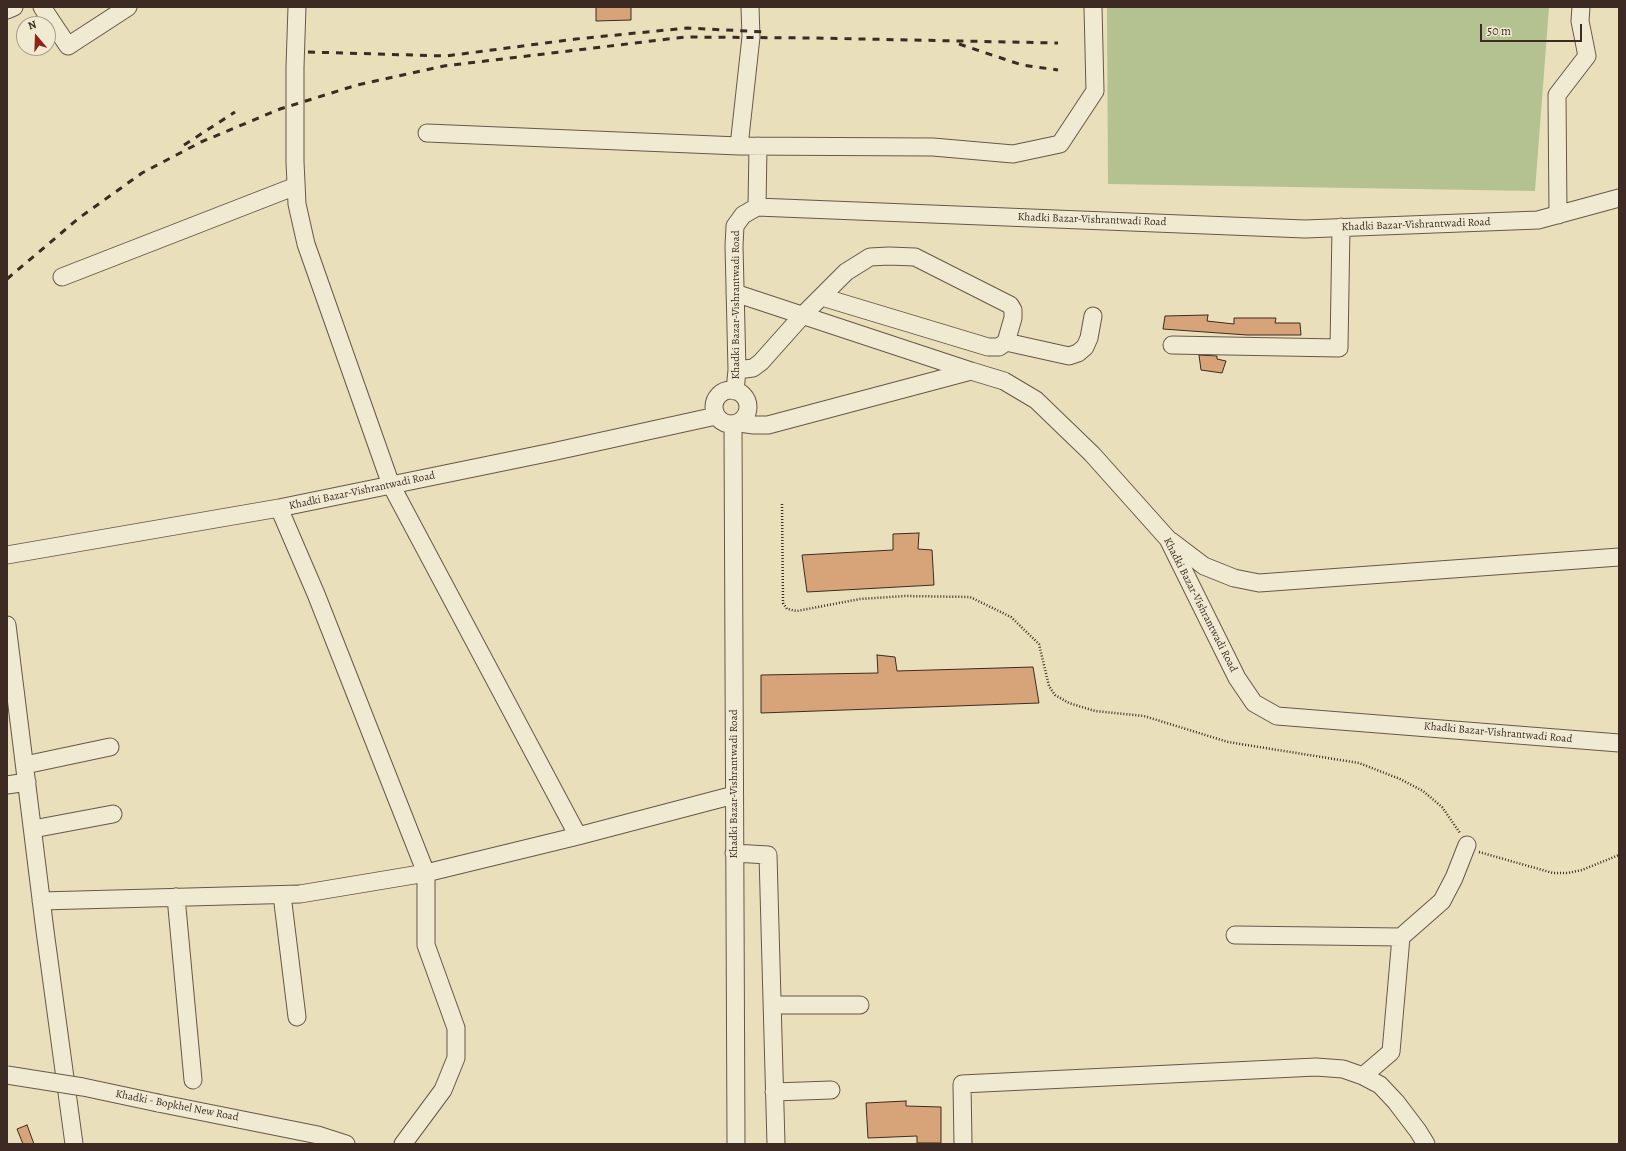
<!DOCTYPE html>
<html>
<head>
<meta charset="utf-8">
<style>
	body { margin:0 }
	#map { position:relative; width:1626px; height:1151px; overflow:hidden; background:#e9dfba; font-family:Alegreya,serif }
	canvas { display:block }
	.frame { position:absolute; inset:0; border:8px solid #3c2a23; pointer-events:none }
	.north { position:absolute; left:16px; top:16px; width:40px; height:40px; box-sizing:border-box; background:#f1ead2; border:1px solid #a99d8c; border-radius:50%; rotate:341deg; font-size:11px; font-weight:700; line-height:16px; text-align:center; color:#3c2a23 }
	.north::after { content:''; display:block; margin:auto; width:14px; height:18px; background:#8f2418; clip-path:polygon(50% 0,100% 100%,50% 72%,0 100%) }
	.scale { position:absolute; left:1480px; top:24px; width:102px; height:18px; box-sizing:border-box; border:2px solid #3c2a23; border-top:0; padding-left:5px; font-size:12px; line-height:14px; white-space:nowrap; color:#3c2a23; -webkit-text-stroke:3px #f1ead2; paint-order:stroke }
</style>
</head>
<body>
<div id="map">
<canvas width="1626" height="1151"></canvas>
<div class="frame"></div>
<div class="north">N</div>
<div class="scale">50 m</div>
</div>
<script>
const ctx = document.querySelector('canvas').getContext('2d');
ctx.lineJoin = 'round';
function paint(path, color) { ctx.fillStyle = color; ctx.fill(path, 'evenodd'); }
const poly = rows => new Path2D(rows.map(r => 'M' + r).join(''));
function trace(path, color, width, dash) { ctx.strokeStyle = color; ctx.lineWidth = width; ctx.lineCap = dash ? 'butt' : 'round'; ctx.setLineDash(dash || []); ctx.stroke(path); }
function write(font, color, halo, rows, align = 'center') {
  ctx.font = font + ' Alegreya,serif'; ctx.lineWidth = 3; ctx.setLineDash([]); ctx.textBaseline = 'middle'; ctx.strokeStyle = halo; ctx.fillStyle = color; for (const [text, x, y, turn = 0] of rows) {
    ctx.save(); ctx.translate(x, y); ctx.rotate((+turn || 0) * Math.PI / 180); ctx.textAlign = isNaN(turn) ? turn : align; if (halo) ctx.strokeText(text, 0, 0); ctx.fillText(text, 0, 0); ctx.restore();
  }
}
const green = poly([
	[1107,7,1549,7,1535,191,1108,184]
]);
const building = poly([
	[596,7,631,7,631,20,596,21,596,7],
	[1208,315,1207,321,1234,324,1234,318,1276,318,1275,323,1300,323,1301,335,1247,335,1163,329,1165,316,1208,315],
	[1199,355,1217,356,1217,359,1226,361,1222,373,1201,370,1199,355],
	[919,533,918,549,932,550,934,585,807,592,802,555,893,550,893,534,919,533],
	[877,655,895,657,897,671,1033,667,1039,703,761,713,761,675,878,673,877,655],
	[906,1101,906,1106,941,1107,941,1143,917,1143,917,1136,868,1138,866,1103,906,1101],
	[27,1125,34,1144,23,1144,17,1129,27,1125]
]);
const path = poly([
	[782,504,783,603,787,609,797,611,860,599,905,596,970,597,1011,617,1039,644,1049,686,1055,695,1069,703,1095,711,1144,716,1228,742,1359,763,1400,779,1423,791,1442,807,1460,833],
	[1479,852,1553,873,1568,873,1582,870,1619,855]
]);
const minor = poly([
	[42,7,68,46,128,7],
	[297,7,295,67,295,162,297,204,306,244,391,485,578,836],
	[7,10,14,7],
	[427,133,739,146,933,147,1013,154,1060,144,1095,91,1093,7],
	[739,146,751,37,750,7],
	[757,207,758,146],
	[1558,215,1557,95,1587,56,1580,21,1581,7],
	[62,277,296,186],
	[735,293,971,371],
	[1006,342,1069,356,1078,353,1085,347,1089,338,1093,316],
	[1172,345,1339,348,1341,227],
	[737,370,753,368,761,362,802,316,846,272,870,257,889,256,915,257,1010,305,1013,310,1013,318,1006,342,999,347,988,347,822,297],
	'714 407a17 17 0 1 1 34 0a17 17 0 1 1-34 0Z',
	[735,391,737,370,734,246,735,226,743,215,757,207,1305,229,1538,220,1619,198],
	[739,423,754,425,768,425,971,371,1004,381,1036,400,1092,454,1168,539,1237,678,1254,703,1277,716,1619,743],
	[733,424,736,1144],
	[279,508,316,594,426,873,426,945,456,1028,456,1058,443,1090,403,1144],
	[1171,541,1204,566,1234,578,1259,583,1619,557],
	[7,555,279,508,552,452,716,416],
	[7,625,45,931,74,1144],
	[25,765,110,747],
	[7,785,27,782],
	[33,829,113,814],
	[734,853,768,855,776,1144],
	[282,895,297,1017],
	[176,897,193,1080],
	[41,901,300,894,426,873,578,836,734,795],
	[1235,935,1401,937],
	[772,1005,860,1005],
	[1363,1076,1391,1052,1401,937,1442,901,1454,878,1467,845],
	[774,1092,831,1090],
	[158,1103,318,1135,346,1144],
	[963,1144,962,1084,1316,1067,1343,1069,1363,1076,1380,1085,1396,1102,1418,1131,1426,1144]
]);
const rail = poly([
	[959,44,1022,65,1058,70],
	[308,52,446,56,576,39,687,28,766,32],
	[184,145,235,112],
	[7,279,79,218,142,173,201,142,280,109,357,85,444,66,685,37,814,38,1058,43]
]);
const minorBridge = poly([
	[7,1075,83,1087,158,1103]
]);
const streetNames = [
	["Khadki Bazar-Vishrantwadi Road",1092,220,2],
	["Khadki Bazar-Vishrantwadi Road",1416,225,-2],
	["Khadki Bazar-Vishrantwadi Road",736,305,-90],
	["Khadki Bazar-Vishrantwadi Road",362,491,-12],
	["Khadki Bazar-Vishrantwadi Road",1200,605,63],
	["Khadki Bazar-Vishrantwadi Road",1498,733,5],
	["Khadki Bazar-Vishrantwadi Road",734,784,-90],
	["Khadki - Bopkhel New Road",177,1106,11]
];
paint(green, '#b4c291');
paint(building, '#d7a479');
trace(building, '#3c2a23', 1);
trace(minor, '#675749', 19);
trace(path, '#3c2a23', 2.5, [1, 2]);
trace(minor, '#f1ead2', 17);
trace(rail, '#3c2a23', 3, [7, 7]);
trace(minorBridge, '#675749', 19, []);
trace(minorBridge, '#f1ead2', 17);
write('11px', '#3c2a23', '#f1ead2', streetNames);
</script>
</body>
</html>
